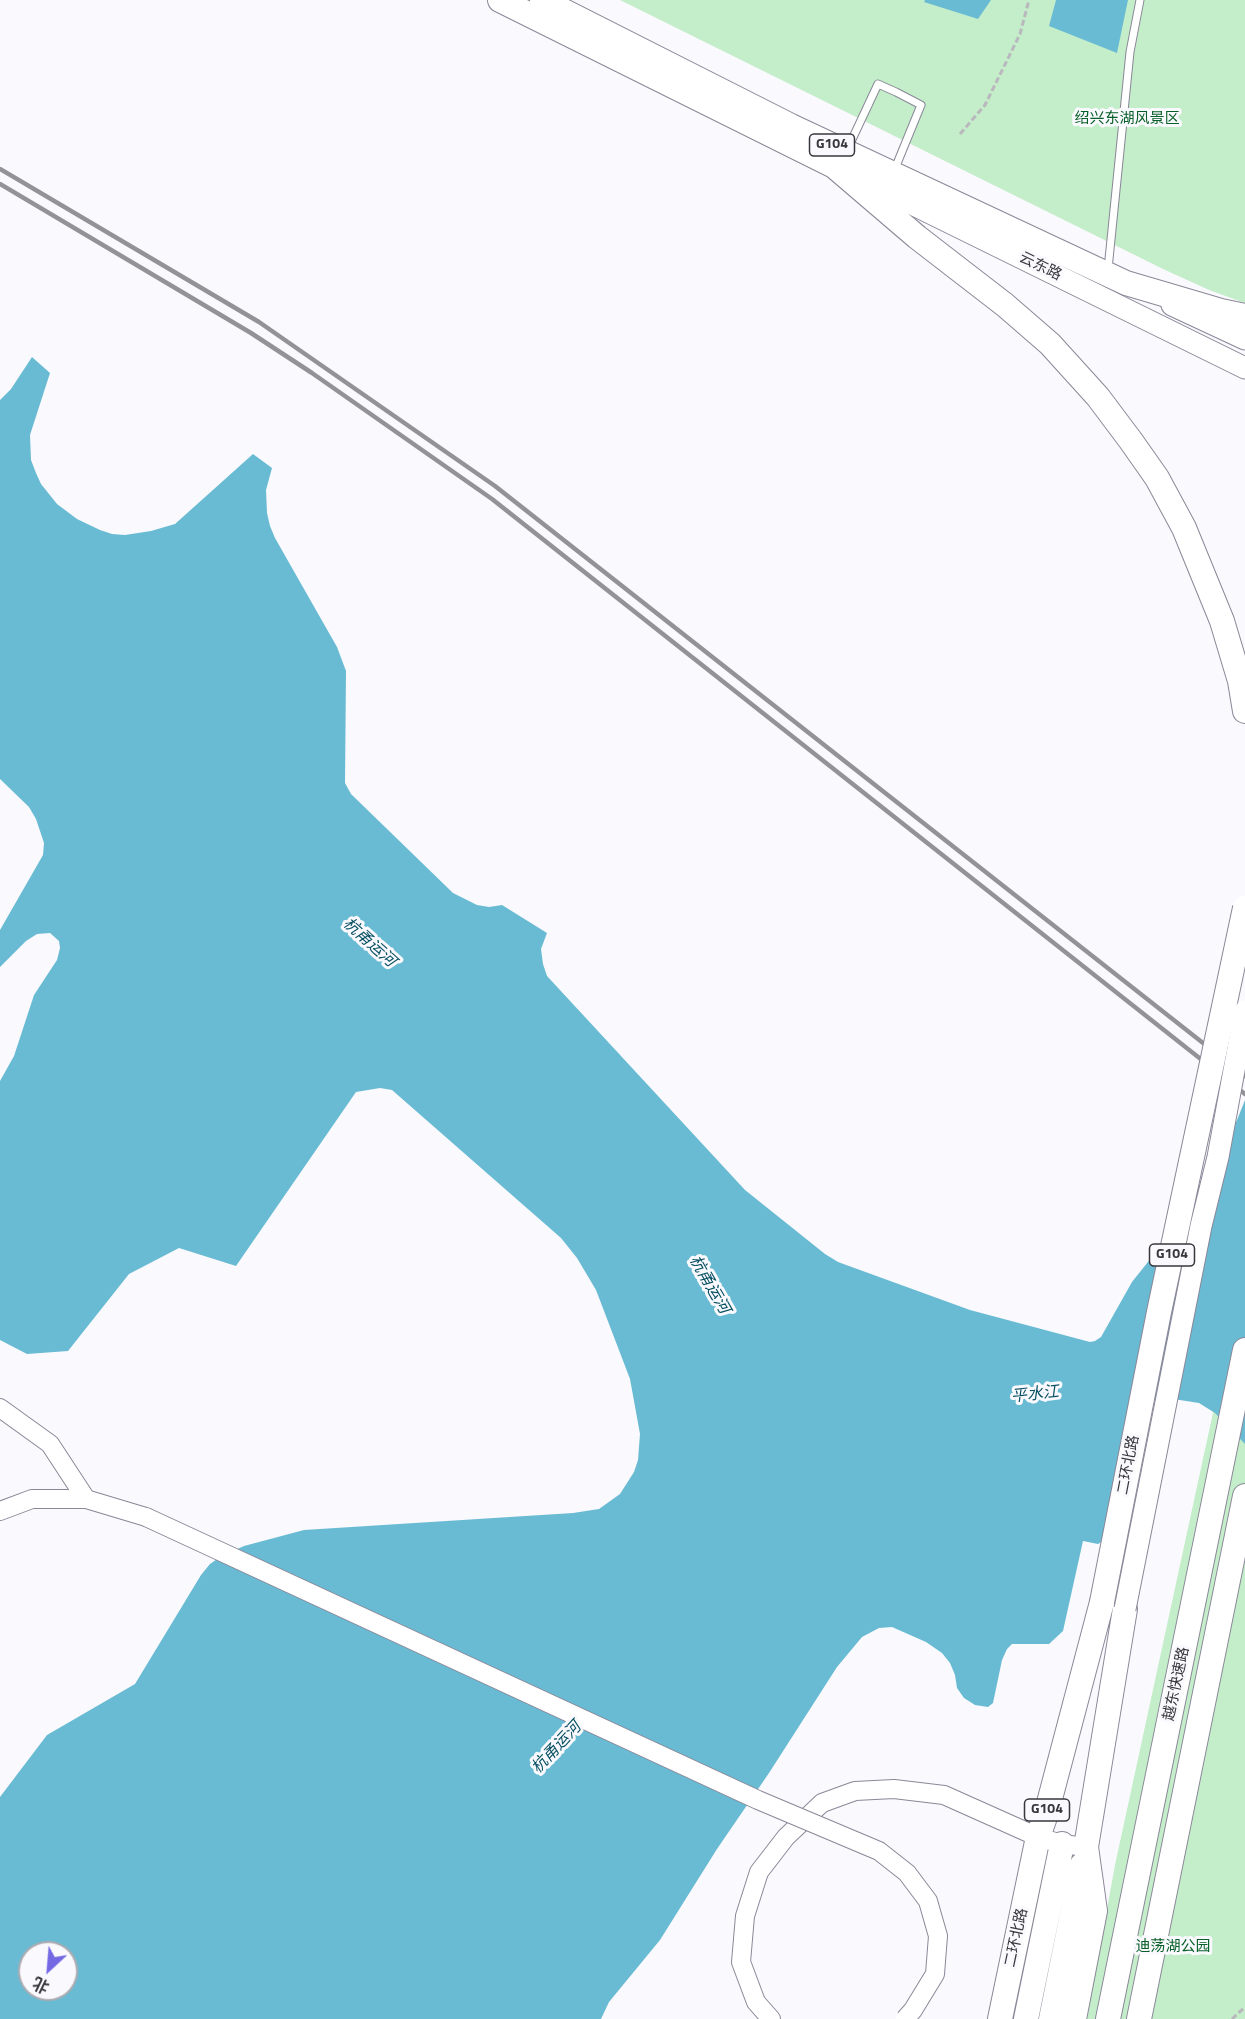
<!DOCTYPE html>
<html>
<head>
<meta charset="utf-8">
<style>
	body { margin:0 }
	#map { position:relative; width:1245px; height:2019px; overflow:hidden; background:#faf9fd; font-family:"Titillium Web","Noto Sans SC",sans-serif }
	canvas { display:block }
	.north { position:absolute; left:18px; top:1941px; width:60px; height:60px; box-sizing:border-box; background:#faf9fd; border:2px solid #acabb1; border-radius:50%; rotate:206deg; font-size:16px; font-weight:700; line-height:24px; text-align:center; color:#38373e }
	.north::after { content:''; display:block; margin:auto; width:21px; height:27px; background:#7569e3; clip-path:polygon(50% 0,100% 100%,50% 72%,0 100%) }
</style>
</head>
<body>
<div id="map">
<canvas width="1245" height="2019"></canvas>
<div class="north">北</div>
</div>
<script>
const ctx = document.querySelector('canvas').getContext('2d');
ctx.lineJoin = 'round';
function paint(path, color) { ctx.fillStyle = color; ctx.fill(path, 'evenodd'); }
const poly = rows => new Path2D(rows.map(r => 'M' + r).join(''));
function trace(path, color, width, dash) { ctx.strokeStyle = color; ctx.lineWidth = width; ctx.lineCap = dash ? 'butt' : 'round'; ctx.setLineDash(dash || []); ctx.stroke(path); }
function write(font, color, halo, rows, align = 'center') {
  ctx.font = font + ' "Titillium Web","Noto Sans SC",sans-serif'; ctx.lineWidth = 6; ctx.setLineDash([]); ctx.textBaseline = 'middle'; ctx.strokeStyle = halo; ctx.fillStyle = color; for (const [text, x, y, turn = 0] of rows) {
    ctx.save(); ctx.translate(x, y); ctx.rotate((+turn || 0) * Math.PI / 180); ctx.textAlign = isNaN(turn) ? turn : align; if (halo) ctx.strokeText(text, 0, 0); ctx.fillText(text, 0, 0); ctx.restore();
  }
}
const green = poly([
	[620,0,1245,0,1245,303,1209,290,1163,269],
	[1245,1265,1245,2019,1087,2019,1115,1865]
]);
const water = poly([
	[925,0,991,0,978,19,924,2],
	[1056,0,1128,0,1117,53,1049,26],
	[32,357,50,373,30,435,31,460,36,473,41,484,57,504,77,519,100,530,112,534,125,535,151,531,175,524,253,454,272,468,266,490,267,513,270,526,275,538,337,647,346,671,345,783,351,794,453,893,477,905,489,907,502,905,547,933,541,949,543,964,547,976,745,1190,825,1254,838,1262,970,1310,1090,1342,1095,1341,1101,1337,1132,1282,1167,1238,1213,1164,1237,1120,1245,1100,1245,1444,1215,1413,1199,1403,1167,1398,1136,1404,1103,1541,1098,1544,1083,1541,1063,1631,1049,1644,1012,1644,1007,1649,1002,1660,993,1703,988,1707,975,1705,964,1698,957,1688,955,1675,950,1663,942,1653,926,1642,892,1627,879,1628,862,1637,837,1667,769,1773,717,1849,660,1940,609,2002,601,2019,0,2019,0,1797,47,1735,135,1684,201,1575,210,1564,220,1557,244,1546,304,1530,573,1513,599,1509,620,1494,634,1472,638,1460,640,1434,630,1379,596,1290,577,1258,561,1238,392,1090,380,1088,356,1092,236,1266,179,1248,129,1274,68,1351,27,1354,0,1340,0,1081,14,1056,34,995,57,960,60,948,59,941,50,933,37,934,26,941,0,967,0,930,43,855,44,843,36,819,29,807,0,779,0,400,11,389],
	[30,1953,66,1953,66,1989,30,1989]
]);
const path = poly([
	[960,134,985,105,1020,34,1029,0],
	[1232,2019,1245,2007]
]);
const lane = poly([
	[848,148,878,84,896,92,921,105,894,171],
	[1108,269,1130,52,1140,0]
]);
const secondary = poly([
	[0,1408,50,1444,86,1499],
	[0,1511,32,1499,86,1499,146,1517],
	[771,2019,756,2002,741,1962,745,1916,759,1872,786,1837,822,1803,855,1791,894,1789,944,1795,1038,1837,1062,1844,1086,1847]
]);
const primary = poly([
	[851,174,1245,368],
	[1172,305,1245,339]
]);
const highway = poly([
	[500,0,834,166,917,237,1005,305,1050,344,1098,397,1131,441,1157,478,1184,528,1222,621,1240,681,1245,711],
	[542,0,791,126,1126,283,1221,311,1245,316],
	[1000,2019,1038,1837,1046,1814,1102,1602],
	[1026,2019,1062,1844],
	[1051,2019,1082,1865],
	[1074,2019,1095,1911,1086,1847,1125,1609],
	[1108,2019,1245,1350],
	[1139,2019,1245,1496]
]);
const rail = poly([
	[0,169,259,322,495,486,1245,1076],
	[0,184,251,333,312,373,492,499,1245,1094]
]);
const secondaryBridge = poly([
	[146,1517,758,1800,879,1851,907,1873,928,1901,938,1936,935,1974,913,2010,905,2019]
]);
const primaryBridge = poly([
	[1125,1609,1201,1226,1218,1157,1245,1011]
]);
const highwayBridge = poly([
	[1102,1602,1159,1312,1245,908]
]);
const shields = [
	[832,145,45],
	[1172,1255,45],
	[1047,1810,45]
];
const shieldNames = [
	["G104",832,145],
	["G104",1172,1255],
	["G104",1047,1810]
];
const parkNames = [
	["绍兴东湖风景区",1127,119],
	["迪荡湖公园",1173,1947]
];
const streetNames = [
	["云东路",1040,267,26],
	["二环北路",1129,1465,-79],
	["越东快速路",1177,1684,-78],
	["二环北路",1017,1938,-78]
];
const waterNames = [
	["杭甬运河",369,943,42],
	["杭甬运河",709,1285,60],
	["平水江",1035,1395,-6],
	["杭甬运河",557,1748,-47]
];
paint(green, '#c4edca');
paint(water, '#69bbd4');
trace(lane, '#8a8898', 9);
trace(secondary, '#8a8898', 20);
trace(primary, '#8a8898', 23);
trace(highway, '#8a8898', 26);
trace(path, '#b9b8bd', 3, [6, 3]);
trace(lane, '#fff', 7);
trace(secondary, '#fff', 18);
trace(primary, '#fff', 21);
trace(highway, '#fff', 24);
trace(rail, '#939297', 4.5);
trace(secondaryBridge, '#8a8898', 20, []);
trace(primaryBridge, '#8a8898', 23, []);
trace(highwayBridge, '#8a8898', 26, []);
trace(secondaryBridge, '#fff', 18);
trace(primaryBridge, '#fff', 21);
trace(highwayBridge, '#fff', 24);
for (const [x, y, w] of shields) { const box = new Path2D(); box.roundRect(x - w / 2, y - 11, w, 22, 4.5); ctx.fillStyle = '#faf9fd'; ctx.fill(box); trace(box, '#38373e', 1.5); }
write('bold 14px', '#38373e', null, shieldNames);
write('15px', '#075f27', '#faf9fd', parkNames);
write('15px', '#38373e', '#faf9fd', streetNames);
write('italic 16px', '#085163', '#faf9fd', waterNames);
</script>
</body>
</html>
